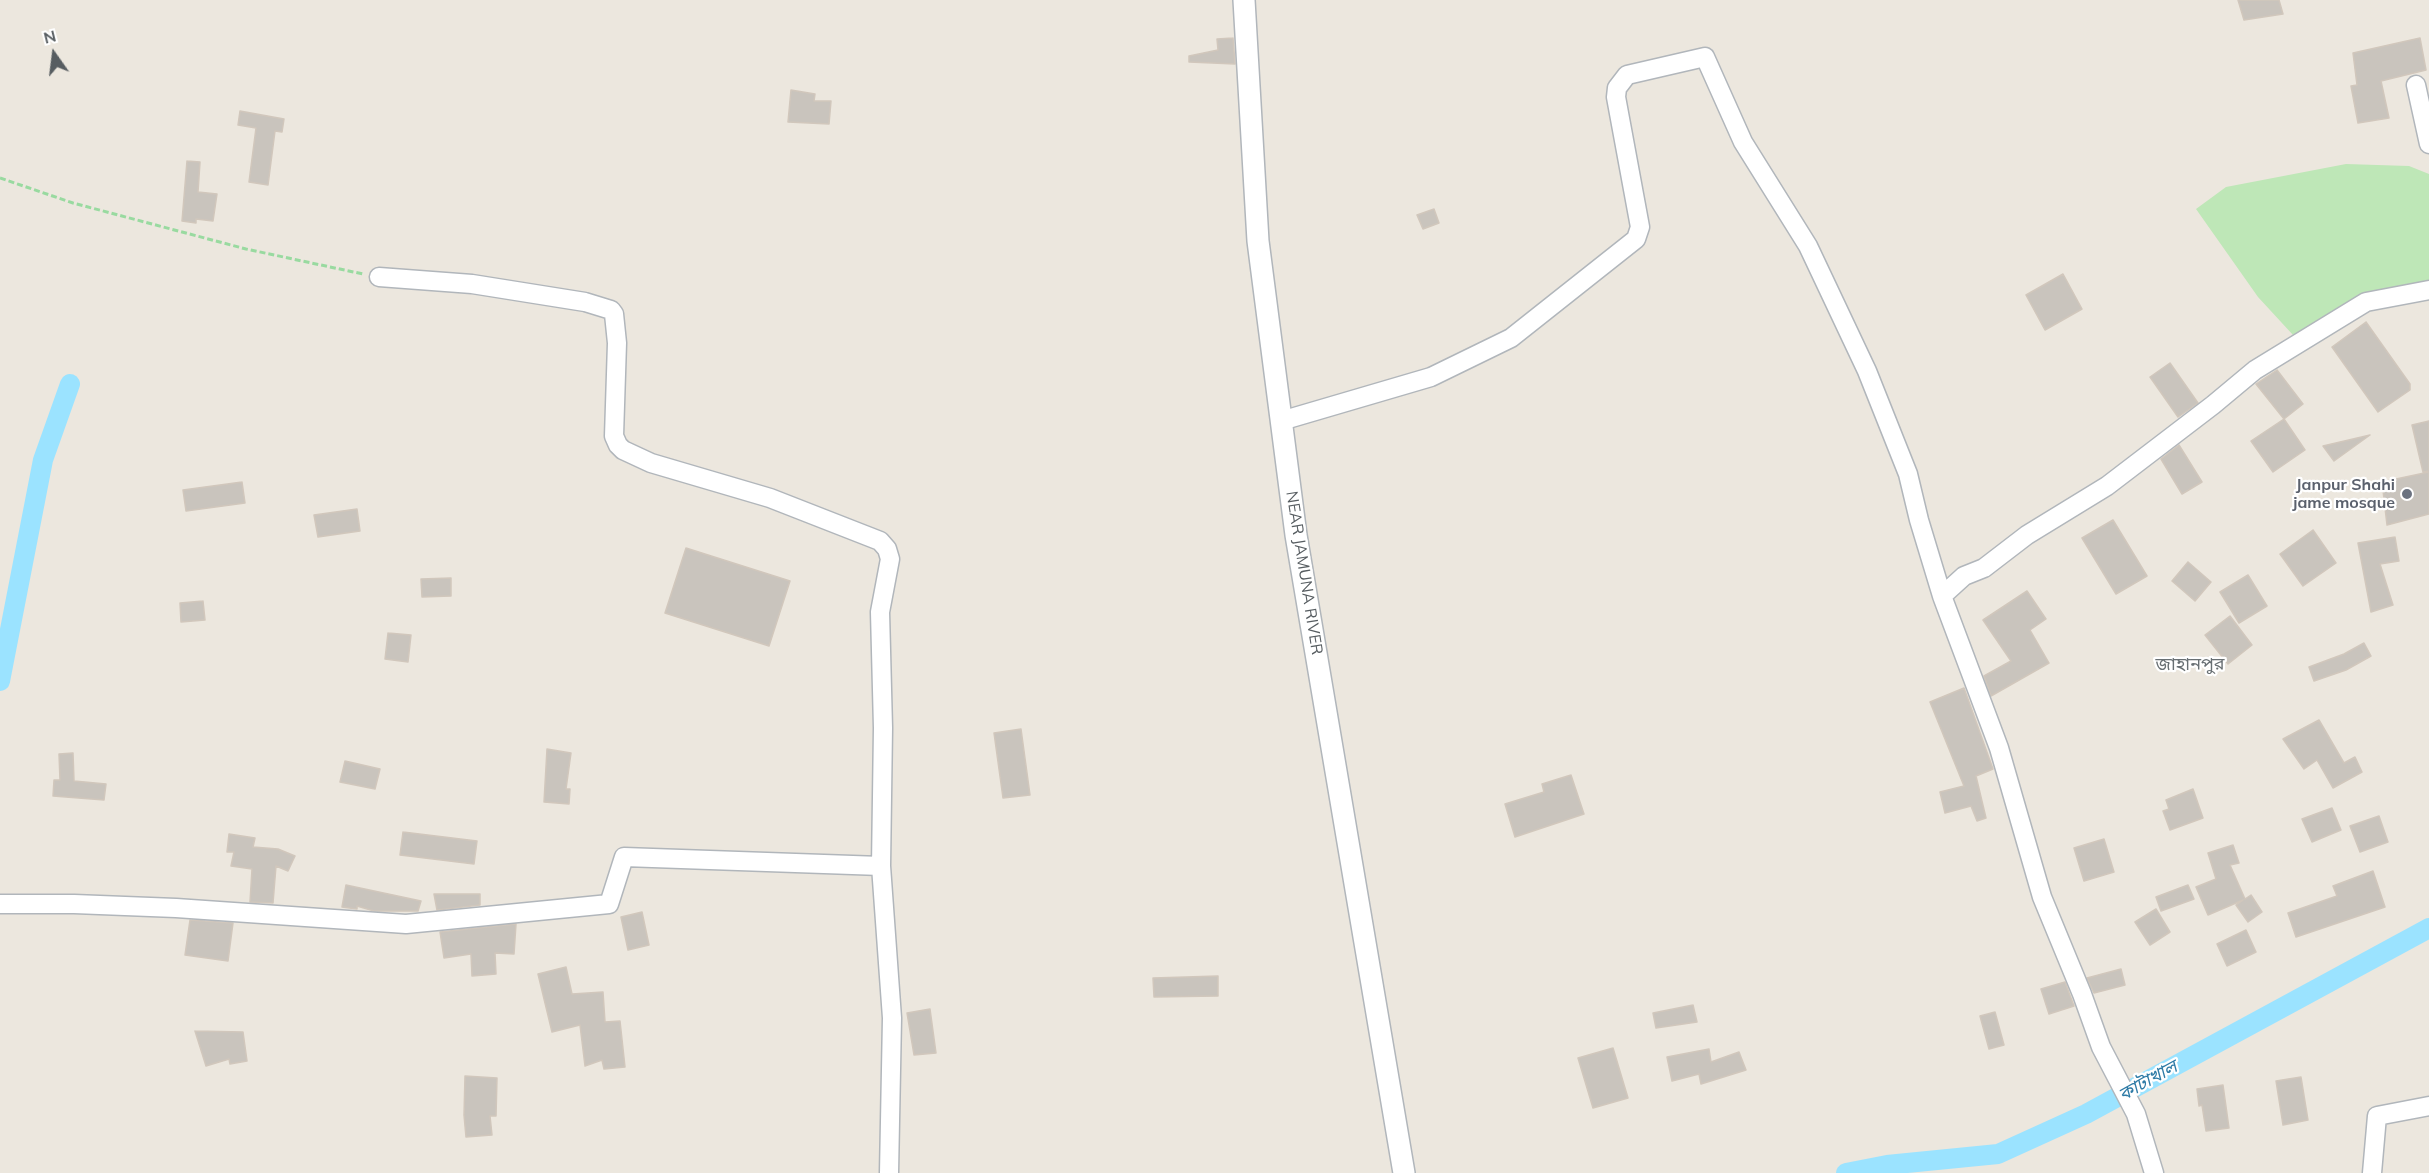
<!DOCTYPE html>
<html>
<head>
<meta charset="utf-8">
<style>
	body { margin:0 }
	#map { position:relative; width:2429px; height:1173px; overflow:hidden; background:#ece7de; font-family:Mulish,sans-serif }
	canvas { display:block }
	.north { position:absolute; left:24px; top:24px; width:60px; height:60px; -webkit-text-stroke:4px #fff; paint-order:stroke; rotate:346deg; font-size:16px; font-weight:700; line-height:24px; text-align:center; color:#575d61 }
	.north::after { content:''; display:block; margin:auto; width:21px; height:27px; background:#575d61; clip-path:polygon(50% 0,100% 100%,50% 72%,0 100%) }
</style>
</head>
<body>
<div id="map">
<canvas width="2429" height="1173"></canvas>
<div class="north">N</div>
</div>
<script>
const ctx = document.querySelector('canvas').getContext('2d');
ctx.lineJoin = 'round';
function paint(path, color) { ctx.fillStyle = color; ctx.fill(path, 'evenodd'); }
const poly = rows => new Path2D(rows.map(r => 'M' + r).join(''));
function trace(path, color, width, dash) { ctx.strokeStyle = color; ctx.lineWidth = width; ctx.lineCap = dash ? 'butt' : 'round'; ctx.setLineDash(dash || []); ctx.stroke(path); }
function write(font, color, halo, rows, align = 'center') {
  ctx.font = font + ' Mulish,"Noto Sans Bengali",sans-serif'; ctx.lineWidth = 4.5; ctx.setLineDash([]); ctx.textBaseline = 'middle'; ctx.strokeStyle = halo; ctx.fillStyle = color; for (const [text, x, y, turn = 0] of rows) {
    ctx.save(); ctx.translate(x, y); ctx.rotate((+turn || 0) * Math.PI / 180); ctx.textAlign = isNaN(turn) ? turn : align; if (halo) ctx.strokeText(text, 0, 0); ctx.fillText(text, 0, 0); ctx.restore();
  }
}
const green = poly([
	[2346,164,2409,166,2429,174,2429,292,2338,313,2293,335,2258,297,2196,209,2226,187]
]);
const canal = poly([
	[0,681,43,460,70,384],
	[1846,1173,1887,1165,1998,1154,2086,1114,2429,928]
]);
const building = poly([
	[2238,0,2279,0,2283,14,2244,20,2238,0],
	[1233,38,1235,64,1189,62,1189,56,1218,50,1217,39,1233,38],
	[2420,38,2426,70,2381,81,2389,118,2358,123,2351,86,2357,85,2353,53,2420,38],
	[791,90,815,94,814,101,831,101,829,124,788,122,791,90],
	[240,111,284,119,282,132,275,131,268,185,249,182,256,128,238,125,240,111],
	[187,161,200,162,198,192,217,194,213,221,196,219,196,223,182,221,187,161],
	[1434,209,1439,223,1423,229,1417,215,1434,209],
	[2063,274,2082,309,2045,330,2026,295,2063,274],
	[2366,322,2410,384,2410,390,2378,412,2332,347,2366,322],
	[2170,363,2198,403,2178,417,2150,377,2170,363],
	[2277,370,2303,404,2284,419,2256,384,2277,370],
	[2284,419,2305,450,2273,472,2251,441,2284,419],
	[2429,421,2429,471,2423,472,2412,425,2429,421],
	[2370,435,2334,461,2323,446,2370,435],
	[2179,445,2202,482,2182,494,2161,459,2179,445],
	[2429,472,2429,514,2387,525,2382,482,2429,472],
	[242,482,245,503,186,511,183,490,242,482],
	[357,509,360,531,318,537,314,515,357,509],
	[2113,520,2147,576,2116,594,2082,538,2113,520],
	[2313,530,2336,563,2303,586,2280,554,2313,530],
	[2395,537,2399,561,2380,564,2393,605,2371,612,2358,543,2395,537],
	[686,548,790,581,769,646,665,613,686,548],
	[2188,562,2211,582,2195,601,2172,581,2188,562],
	[2248,575,2267,606,2239,623,2220,592,2248,575],
	[451,578,451,596,422,597,421,579,451,578],
	[2027,591,2046,619,2030,630,2049,663,1991,696,1984,676,2011,661,1983,620,2027,591],
	[203,601,205,620,181,622,180,603,203,601],
	[2230,616,2252,645,2228,664,2205,635,2230,616],
	[388,633,411,635,408,662,385,659,388,633],
	[2364,643,2371,656,2346,670,2314,681,2309,667,2344,654,2364,643],
	[1964,688,1993,769,1976,776,1986,818,1977,821,1971,806,1945,813,1940,792,1964,786,1930,702,1964,688],
	[2319,720,2344,763,2355,757,2362,772,2333,788,2317,760,2304,769,2283,739,2319,720],
	[1021,729,1030,795,1003,798,994,733,1021,729],
	[547,749,571,753,566,789,570,789,569,804,544,802,547,749],
	[73,753,74,781,106,784,104,800,53,796,54,780,60,780,59,754,73,753],
	[345,761,380,769,375,789,340,782,345,761],
	[1571,775,1584,814,1515,837,1505,804,1544,792,1542,784,1571,775],
	[2193,789,2203,818,2170,830,2163,811,2169,809,2166,800,2193,789],
	[2332,808,2341,830,2312,842,2302,819,2332,808],
	[2379,816,2388,842,2360,852,2350,826,2379,816],
	[403,832,477,841,474,864,400,855,403,832],
	[229,834,255,838,253,847,278,849,295,856,288,871,276,866,273,903,250,902,252,869,231,866,234,852,227,852,229,834],
	[2104,839,2114,872,2084,881,2074,848,2104,839],
	[2233,845,2239,863,2230,865,2245,899,2251,895,2262,912,2248,922,2236,905,2243,900,2208,915,2196,887,2216,879,2208,853,2233,845],
	[2373,871,2385,907,2296,937,2288,913,2337,896,2333,886,2373,871],
	[346,885,421,901,418,911,374,911,357,906,357,909,342,907,346,885],
	[2188,885,2194,899,2161,911,2156,897,2188,885],
	[434,894,480,894,480,905,437,910,434,894],
	[2156,909,2170,932,2150,945,2135,922,2156,909],
	[642,912,649,945,628,950,621,917,642,912],
	[190,920,233,923,228,961,185,955,190,920],
	[516,924,514,954,495,953,496,974,472,976,471,954,444,958,440,932,516,924],
	[2246,930,2256,952,2227,966,2217,944,2246,930],
	[566,967,572,994,603,992,605,1022,620,1021,625,1067,604,1069,602,1060,585,1066,580,1025,552,1032,538,974,566,967],
	[2121,969,2125,985,2094,993,2087,978,2121,969],
	[1218,976,1218,996,1154,997,1153,978,1218,976],
	[2065,982,2074,1006,2049,1014,2041,989,2065,982],
	[1693,1005,1697,1022,1656,1028,1653,1013,1693,1005],
	[930,1009,936,1053,914,1055,907,1013,930,1009],
	[1995,1012,2004,1045,1989,1049,1980,1016,1995,1012],
	[195,1031,243,1032,247,1061,230,1064,229,1059,206,1066,195,1031],
	[1613,1048,1628,1098,1593,1108,1578,1058,1613,1048],
	[1709,1049,1711,1062,1739,1052,1746,1070,1701,1084,1699,1074,1672,1081,1667,1057,1709,1049],
	[465,1076,497,1078,496,1116,490,1116,492,1135,466,1137,464,1115,465,1076],
	[2301,1077,2308,1120,2283,1125,2276,1081,2301,1077],
	[2223,1085,2229,1128,2206,1131,2202,1105,2199,1106,2197,1089,2223,1085]
]);
const path = poly([
	[0,178,73,203,246,249,363,274]
]);
const minor = poly([
	[2416,85,2429,144],
	[379,277,472,284,585,302,611,310,614,314,617,343,614,436,618,445,623,450,651,463,770,498,880,541,887,549,890,559,880,612,883,728,881,866,892,1018,889,1173],
	[1281,421,1431,377,1511,338,1636,239,1640,227,1616,97,1617,88,1627,75,1705,57,1743,142,1808,246,1867,371,1908,474,1919,520,1942,596,1999,748,2042,897,2082,994,2101,1047,2136,1114,2154,1173],
	[1942,596,1964,576,1984,568,2027,535,2107,486,2213,405,2255,370,2366,302,2429,290],
	[0,904,74,904,176,908,406,924,609,904,624,857,881,866],
	[2372,1173,2377,1116,2429,1106]
]);
const tertiary = poly([
	[1244,0,1258,241,1296,535,1404,1173]
]);
const markers = [
	[2407,494,6,"#6b7280"]
];
const worshipNames = [
	["Janpur Shahi",2395,485],
	["jame mosque",2395,503]
];
const streetNames = [
	["NEAR JAMUNA RIVER",1304,573,81]
];
const neighbourhoodNames = [
	["জাহানপুর",2190,665]
];
const waterNames = [
	["কাটাখাল",2148,1081,-29]
];
paint(green, '#bee7b7');
trace(canal, '#9be3ff', 20);
paint(building, '#c9c4bd');
trace(building, '#d1c7bc', 1.5);
trace(minor, '#b1b6bb', 21);
trace(tertiary, '#b1b6bb', 24);
trace(path, '#99daa0', 3, [6, 3]);
trace(minor, '#fff', 18);
trace(tertiary, '#fff', 21);
for (const [x, y, r, color] of markers) { const dot = new Path2D(); dot.arc(x, y, r, 0, 2 * Math.PI); ctx.fillStyle = color; ctx.fill(dot); trace(dot, '#fff', 2); }
write('bold 16px', '#5b616d', '#fff', worshipNames, 'right');
write('16px', '#575d61', '#fff', streetNames);
write('18px', '#686f73', '#fff', neighbourhoodNames);
write('italic 18px', '#2e7ba6', '#fff', waterNames);
</script>
</body>
</html>
